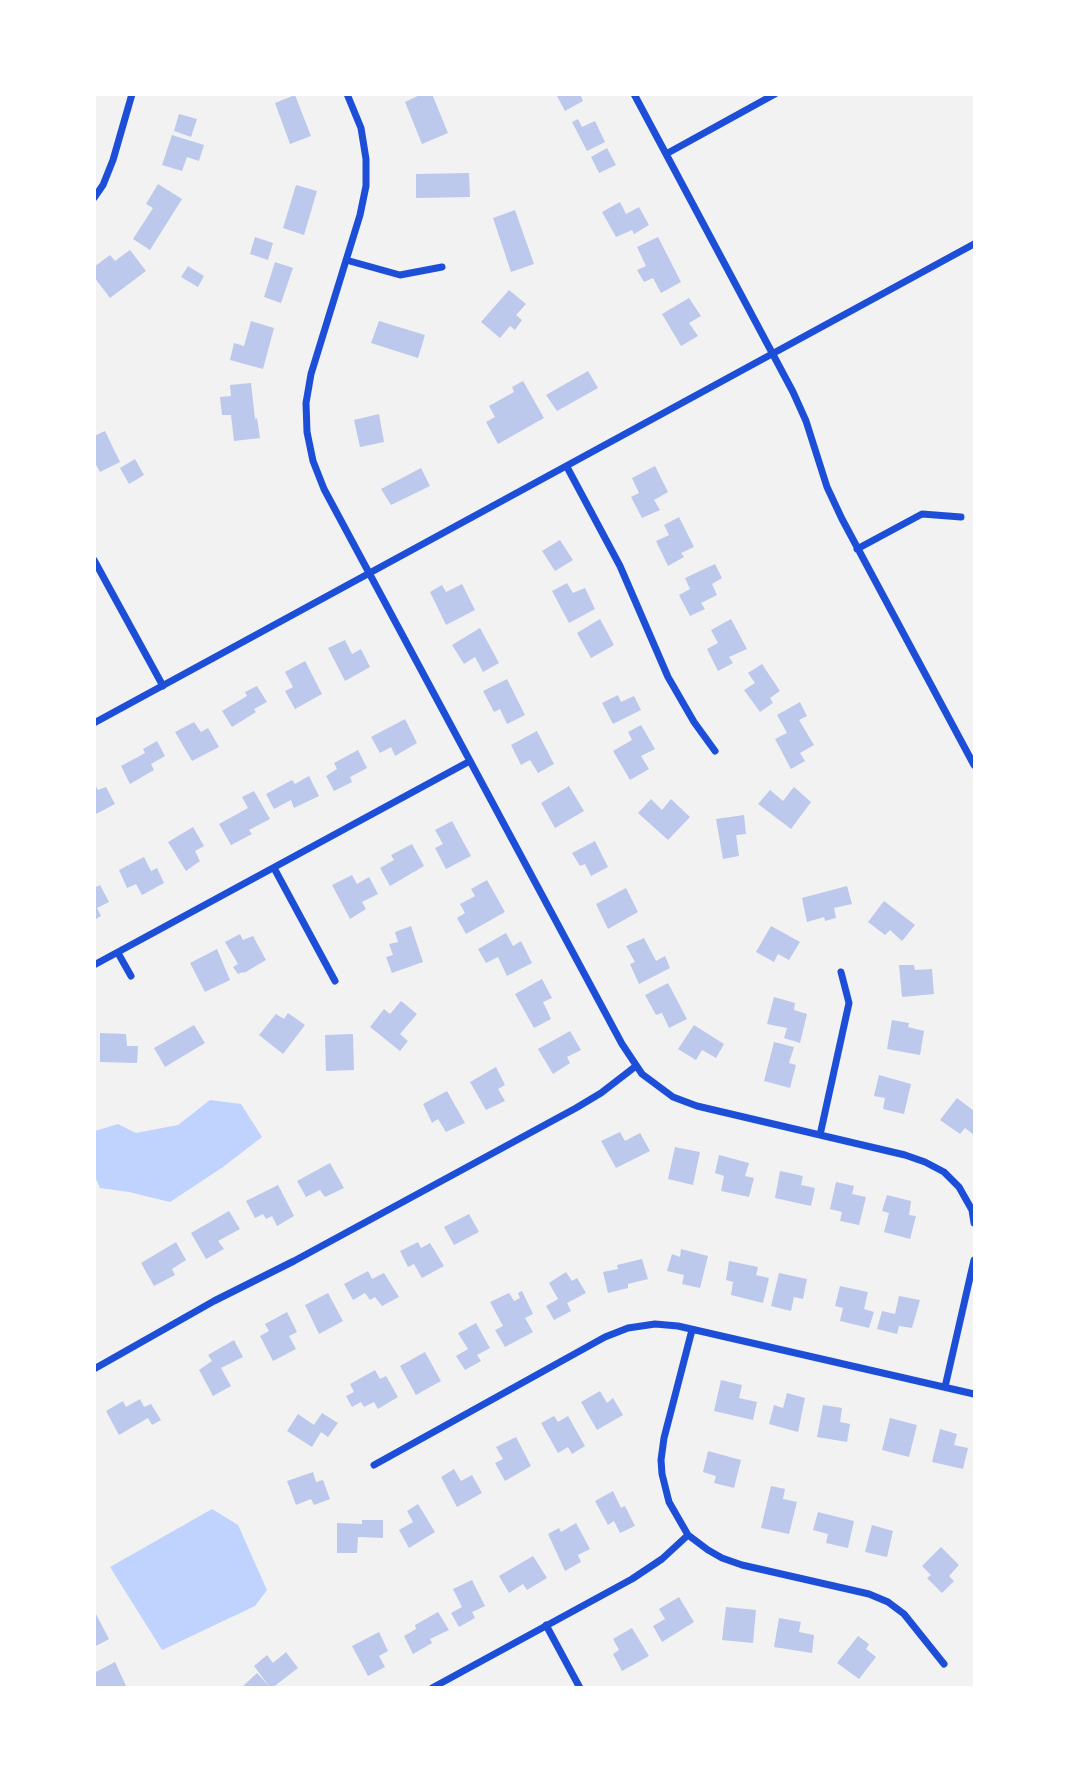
<!DOCTYPE html>
<html>
<head>
<meta charset="utf-8">
<style>
	body { margin:0 }
	#map { position:relative; width:1069px; height:1782px; overflow:hidden; background:#f2f2f2; font-family:"Noto Serif",serif }
	canvas { display:block }
	.frame { position:absolute; inset:0; border:96px solid #fff; pointer-events:none }
</style>
</head>
<body>
<div id="map">
<canvas width="1069" height="1782"></canvas>
<div class="frame"></div>
</div>
<script>
const ctx = document.querySelector('canvas').getContext('2d');
ctx.lineJoin = 'round';
function paint(path, color) { ctx.fillStyle = color; ctx.fill(path, 'evenodd'); }
const poly = rows => new Path2D(rows.map(r => 'M' + r).join(''));
function trace(path, color, width, dash) { ctx.strokeStyle = color; ctx.lineWidth = width; ctx.lineCap = dash ? 'butt' : 'round'; ctx.setLineDash(dash || []); ctx.stroke(path); }
const water = poly([
	[210,1100,241,1104,262,1137,223,1167,170,1202,129,1192,100,1188,95,1177,95,1131,118,1124,136,1133,178,1125],
	[212,1509,238,1525,267,1590,255,1606,162,1650,110,1567]
]);
const building = poly([
	[422,94,432,94,448,133,422,144,405,102],
	[556,94,580,94,583,101,565,111],
	[295,95,311,136,290,144,275,103],
	[179,114,197,119,191,137,174,131],
	[578,119,582,127,595,121,605,142,587,151,572,122],
	[172,135,204,145,199,161,187,157,182,171,162,165],
	[607,148,616,165,599,173,591,157],
	[469,173,470,197,416,198,416,174],
	[158,184,182,199,150,250,133,239,153,208,146,204],
	[296,185,317,191,304,235,283,228],
	[620,202,626,214,639,207,649,225,634,234,632,230,616,237,602,212],
	[515,210,534,264,511,272,493,218],
	[255,237,273,243,268,260,250,254],
	[658,237,681,282,661,293,653,278,644,282,637,270,646,266,637,247],
	[130,250,146,271,110,298,94,277,94,267,110,255,115,261],
	[275,262,293,268,281,303,264,297],
	[188,266,204,276,198,287,181,277],
	[509,290,526,304,516,315,522,320,515,330,510,326,500,338,481,322],
	[689,298,701,316,689,323,698,336,681,346,662,314],
	[251,321,274,328,263,369,230,360,234,343,244,346],
	[379,321,425,335,418,358,371,343],
	[588,371,598,388,557,411,546,395],
	[523,381,544,418,498,444,486,422,495,417,489,406,514,392,512,387],
	[251,383,255,419,257,418,260,438,234,441,231,415,222,415,220,397,231,396,230,385],
	[379,414,384,442,360,447,354,420],
	[105,431,120,462,100,472,94,461,94,436],
	[135,459,144,475,129,484,120,468],
	[655,466,668,492,654,500,660,510,642,518,631,497,639,493,632,478],
	[421,468,430,486,391,505,381,489],
	[679,517,694,547,681,553,684,557,668,566,656,541,669,535,664,525],
	[560,540,573,560,555,571,542,551],
	[715,564,722,578,712,584,717,595,701,603,705,609,690,616,679,595,690,589,685,578],
	[567,583,573,593,585,588,595,609,569,623,552,591],
	[462,584,475,610,446,625,430,592,442,585,446,592],
	[600,619,614,645,591,658,577,633],
	[731,619,747,649,729,657,733,663,718,671,707,649,718,643,711,630],
	[480,628,499,663,483,672,475,657,464,664,452,645],
	[345,640,352,654,361,649,370,667,345,681,328,648],
	[305,661,322,694,295,709,285,691,293,687,285,672],
	[762,664,780,691,770,698,773,703,760,712,744,690,755,683,748,673],
	[507,679,525,715,507,724,500,709,494,712,483,691],
	[257,686,267,702,254,709,256,712,232,727,222,711,247,696,245,692],
	[618,695,621,702,634,696,641,710,613,724,602,703],
	[800,702,807,716,799,720,814,745,800,753,805,761,791,769,775,739,787,733,777,715],
	[405,719,417,743,395,756,391,747,380,753,371,737],
	[194,722,201,732,208,728,219,747,192,761,175,732],
	[641,725,655,749,641,756,649,769,630,780,613,751,632,740,628,732],
	[537,731,554,764,538,773,530,760,521,765,511,745],
	[157,741,165,756,151,764,154,770,130,784,121,766,145,753,143,749],
	[358,750,367,768,350,777,352,782,334,791,326,776,337,769,334,763],
	[309,776,319,796,294,808,291,800,274,809,266,794,292,780,295,784],
	[94,783,98,790,106,787,115,804,94,815],
	[569,786,584,811,555,828,541,803],
	[794,787,811,802,791,829,758,804,770,790,783,801],
	[254,791,270,819,249,830,252,834,231,845,219,824,248,808,242,797],
	[651,799,662,810,671,799,690,817,668,840,638,813],
	[744,815,746,834,736,835,739,856,723,859,716,819],
	[452,821,471,856,446,869,435,848,443,844,435,830],
	[193,827,204,846,195,851,200,861,186,871,168,842],
	[595,841,608,867,591,876,585,864,580,866,572,853],
	[412,844,424,866,390,886,380,868,394,860,391,855],
	[144,857,151,871,157,868,164,883,142,895,136,884,127,888,119,870],
	[352,875,357,884,369,877,378,894,362,902,366,909,350,919,332,885],
	[487,880,505,912,466,934,457,918,465,913,460,904,475,896,471,889],
	[100,885,109,902,97,908,101,916,94,920,94,888],
	[847,886,852,904,834,908,836,918,825,921,824,917,807,922,802,898],
	[626,888,638,912,608,929,596,904],
	[884,901,915,925,902,941,890,930,885,935,868,922],
	[411,926,423,962,392,973,386,957,393,955,389,944,398,942,395,932],
	[771,926,800,942,789,960,778,954,774,962,756,952],
	[506,933,513,946,521,941,532,963,507,976,498,957,486,963,478,949],
	[240,934,243,940,253,936,266,960,244,973,243,972,238,974,233,967,238,964,225,942],
	[644,938,656,961,665,956,670,968,639,984,630,964,635,962,626,946],
	[217,949,230,980,205,992,190,963],
	[899,965,914,965,915,970,932,969,934,994,902,997],
	[542,979,552,998,543,1002,551,1019,534,1028,515,994],
	[668,983,687,1019,669,1028,662,1013,656,1015,645,995],
	[774,997,795,1003,794,1010,807,1014,800,1043,784,1038,787,1028,767,1024],
	[401,1001,417,1014,400,1034,408,1041,400,1051,370,1027,384,1009,390,1014],
	[288,1013,305,1025,283,1054,259,1035,276,1014,284,1019],
	[892,1020,909,1023,908,1027,924,1031,920,1055,887,1049],
	[194,1025,205,1043,165,1067,154,1048],
	[694,1025,724,1044,716,1058,702,1050,696,1060,678,1049],
	[570,1031,581,1050,567,1057,570,1063,553,1074,538,1049],
	[100,1033,126,1034,127,1046,138,1046,137,1063,100,1062],
	[353,1034,354,1070,326,1071,325,1035],
	[774,1042,794,1047,789,1063,796,1065,790,1088,764,1081],
	[496,1067,505,1085,498,1089,505,1101,486,1110,470,1082],
	[879,1075,911,1084,904,1114,883,1109,885,1098,874,1096],
	[447,1091,465,1123,446,1132,438,1119,432,1123,423,1104],
	[957,1098,974,1111,974,1135,965,1128,960,1134,940,1120],
	[620,1132,625,1141,640,1133,650,1151,616,1168,601,1141],
	[675,1147,700,1152,693,1185,668,1179],
	[719,1155,749,1163,745,1176,754,1178,749,1197,721,1191,724,1176,715,1173],
	[330,1163,344,1188,325,1197,320,1190,306,1197,297,1181],
	[780,1171,803,1176,801,1185,815,1188,811,1206,775,1198],
	[836,1182,854,1186,852,1194,866,1197,859,1225,840,1221,842,1212,830,1209],
	[278,1185,294,1216,277,1226,272,1216,266,1219,263,1214,255,1218,246,1201],
	[887,1195,911,1201,909,1215,916,1216,910,1239,884,1232,889,1213,882,1211],
	[229,1211,240,1229,218,1241,224,1249,206,1259,191,1233],
	[469,1214,479,1232,454,1245,444,1227],
	[176,1242,186,1260,172,1269,175,1275,154,1286,141,1263],
	[418,1242,421,1248,430,1243,444,1266,422,1278,414,1264,408,1267,400,1251],
	[681,1249,708,1256,700,1288,682,1284,684,1275,667,1271,672,1254,680,1257],
	[642,1259,648,1279,628,1284,628,1288,608,1293,603,1272,618,1269,617,1265],
	[729,1261,758,1267,756,1275,769,1278,763,1303,731,1295,733,1282,726,1280],
	[368,1271,372,1279,384,1273,399,1297,382,1306,375,1297,370,1300,365,1293,353,1300,344,1284],
	[566,1272,572,1281,577,1278,586,1293,567,1303,571,1311,554,1320,546,1306,558,1299,549,1283],
	[779,1273,807,1279,803,1299,794,1297,791,1311,771,1306],
	[840,1286,868,1292,864,1309,874,1312,869,1328,840,1321,843,1308,835,1306],
	[522,1291,533,1314,525,1318,533,1332,505,1347,495,1330,503,1326,490,1302,509,1293,514,1301,520,1298,518,1293],
	[328,1293,343,1321,319,1334,305,1305],
	[899,1296,920,1300,912,1328,899,1326,897,1334,877,1329,882,1311,895,1314],
	[287,1312,297,1332,289,1336,296,1349,273,1361,260,1336,269,1331,265,1324],
	[476,1323,490,1348,477,1355,481,1361,465,1370,456,1356,468,1349,458,1333],
	[234,1340,243,1357,221,1368,231,1386,213,1396,199,1370,212,1361,208,1355],
	[425,1352,441,1381,416,1395,400,1366],
	[375,1370,380,1379,386,1376,398,1397,378,1409,374,1402,364,1407,361,1402,352,1407,346,1396,354,1392,350,1384],
	[721,1380,742,1385,739,1398,757,1402,753,1420,714,1411],
	[600,1391,607,1403,613,1398,623,1415,597,1430,581,1402],
	[787,1393,805,1398,798,1432,769,1424,774,1405,783,1408],
	[140,1399,144,1407,151,1404,161,1420,152,1425,148,1418,119,1435,106,1411,123,1401,126,1407],
	[823,1405,842,1408,840,1422,850,1424,847,1442,817,1437],
	[322,1413,338,1423,328,1437,321,1432,312,1447,287,1431,298,1414,314,1425],
	[554,1416,558,1422,568,1416,585,1446,572,1454,568,1447,558,1453,541,1423],
	[890,1418,917,1425,909,1457,882,1450],
	[940,1429,957,1434,954,1445,968,1448,963,1469,932,1462],
	[516,1437,531,1466,505,1481,495,1463,503,1459,496,1447],
	[708,1451,741,1460,734,1488,714,1483,716,1476,703,1472],
	[454,1469,461,1481,472,1475,482,1493,457,1507,441,1477],
	[313,1472,316,1482,323,1480,330,1499,314,1505,311,1499,296,1505,287,1481],
	[771,1486,785,1489,783,1499,797,1502,789,1534,761,1528],
	[613,1491,621,1508,625,1506,635,1526,620,1533,614,1521,608,1525,595,1501],
	[418,1504,435,1532,409,1548,399,1530,413,1522,407,1511],
	[818,1512,854,1521,848,1548,826,1543,828,1534,813,1530],
	[362,1520,383,1520,383,1538,358,1537,357,1553,337,1553,337,1523,362,1524],
	[576,1523,590,1549,578,1555,581,1562,565,1571,548,1534,559,1528,561,1532],
	[872,1525,893,1531,887,1557,865,1552],
	[941,1547,959,1565,949,1576,954,1581,942,1593,927,1578,931,1575,922,1566],
	[533,1556,547,1578,527,1590,523,1584,509,1593,499,1576],
	[472,1580,485,1606,472,1612,475,1618,459,1627,451,1613,462,1607,453,1589],
	[679,1597,694,1622,662,1642,653,1626,665,1619,659,1609],
	[726,1607,756,1610,753,1643,722,1640],
	[438,1612,449,1630,430,1639,432,1643,413,1654,404,1636,416,1629,415,1625],
	[96,1614,109,1639,94,1647,94,1615],
	[779,1618,801,1622,799,1632,814,1635,812,1653,774,1647],
	[632,1628,649,1656,622,1671,613,1654,619,1650,613,1639],
	[379,1632,388,1651,379,1656,385,1667,368,1676,352,1646],
	[858,1636,869,1644,866,1649,876,1657,859,1679,837,1663],
	[286,1652,298,1668,272,1688,241,1688,257,1673,269,1686,254,1666,267,1655,273,1663],
	[115,1662,127,1688,96,1688,94,1684,94,1673]
]);
const minor = poly([
	[347,94,361,128,366,159,366,186,360,215,311,374,306,403,307,432,313,461,324,489,622,1044,642,1074,673,1097,697,1106,905,1155,925,1162,944,1172,959,1187,972,1210,974,1223],
	[634,94,793,392,806,421,827,487,842,519,974,765],
	[666,154,775,94],
	[94,198,103,185,113,160,132,94],
	[346,260,400,275,442,267],
	[567,467,620,566,668,677,694,722,715,751],
	[857,549,922,514,961,517],
	[94,560,163,686],
	[94,723,974,244],
	[274,868,335,981],
	[118,953,131,976],
	[94,965,470,761],
	[820,1135,849,1003,841,972],
	[692,1330,664,1438,661,1460,662,1474,669,1502,688,1535,708,1550,722,1558,742,1565,869,1594,888,1602,904,1614,944,1664],
	[94,1369,214,1301,294,1261,576,1108,601,1093,636,1066],
	[945,1387,974,1260],
	[374,1465,605,1337,628,1328,655,1324,678,1326,974,1394],
	[546,1625,580,1688],
	[432,1688,632,1579,662,1559,688,1535]
]);
paint(water, '#bfd3fe');
paint(building, '#bdc9ec');
trace(minor, '#1d4ed8', 7);
</script>
</body>
</html>
